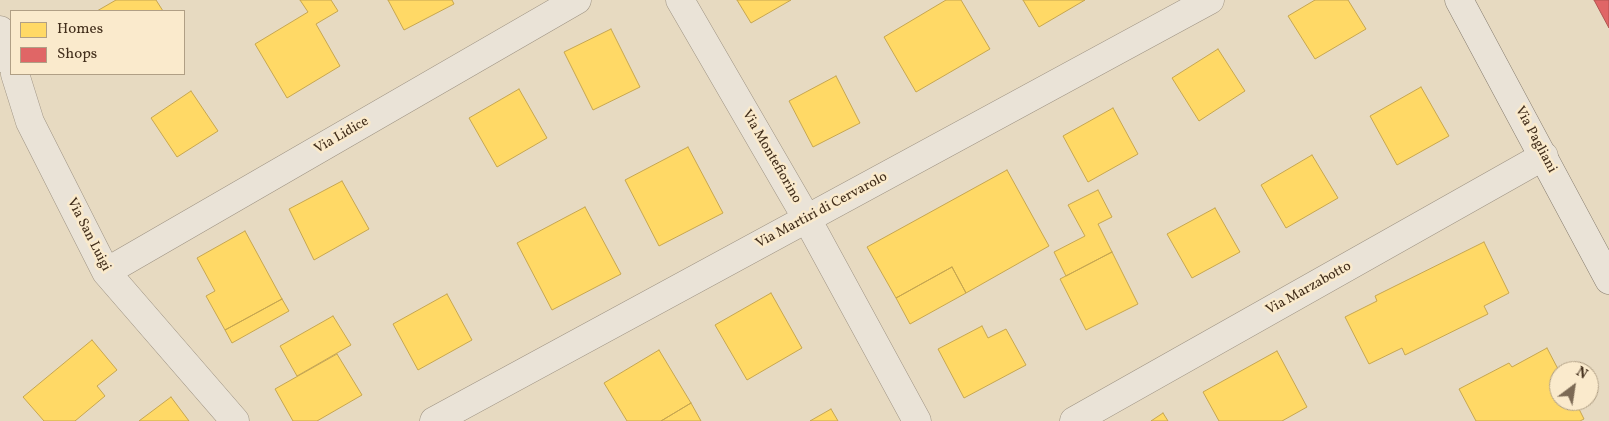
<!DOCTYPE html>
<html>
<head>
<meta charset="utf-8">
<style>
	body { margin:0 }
	#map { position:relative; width:1609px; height:421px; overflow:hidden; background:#e7dac1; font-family:Vollkorn,serif }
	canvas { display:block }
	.legend { position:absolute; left:10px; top:10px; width:175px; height:65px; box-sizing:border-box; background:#faeacc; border:1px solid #b09f85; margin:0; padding:6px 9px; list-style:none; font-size:15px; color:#422e1b }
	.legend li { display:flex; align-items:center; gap:10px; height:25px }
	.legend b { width:25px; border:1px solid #b09f85 }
	.north { position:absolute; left:1549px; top:361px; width:50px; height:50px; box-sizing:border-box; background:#faeacc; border:1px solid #b09f85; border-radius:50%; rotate:31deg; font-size:14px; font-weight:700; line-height:20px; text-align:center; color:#422e1b }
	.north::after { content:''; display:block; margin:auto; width:18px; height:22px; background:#7c6a55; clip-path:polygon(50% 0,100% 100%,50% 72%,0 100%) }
</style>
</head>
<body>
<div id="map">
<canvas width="1609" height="421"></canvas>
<ul class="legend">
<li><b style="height:14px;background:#ffd966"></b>Homes</li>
<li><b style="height:14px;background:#e06666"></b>Shops</li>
</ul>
<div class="north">N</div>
</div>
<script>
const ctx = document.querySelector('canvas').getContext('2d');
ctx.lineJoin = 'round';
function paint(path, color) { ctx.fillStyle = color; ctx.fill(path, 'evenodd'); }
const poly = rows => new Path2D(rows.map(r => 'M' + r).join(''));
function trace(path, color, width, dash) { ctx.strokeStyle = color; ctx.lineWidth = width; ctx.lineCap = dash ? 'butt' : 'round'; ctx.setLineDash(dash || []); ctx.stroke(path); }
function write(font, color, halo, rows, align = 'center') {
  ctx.font = font + ' Vollkorn,serif'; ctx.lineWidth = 5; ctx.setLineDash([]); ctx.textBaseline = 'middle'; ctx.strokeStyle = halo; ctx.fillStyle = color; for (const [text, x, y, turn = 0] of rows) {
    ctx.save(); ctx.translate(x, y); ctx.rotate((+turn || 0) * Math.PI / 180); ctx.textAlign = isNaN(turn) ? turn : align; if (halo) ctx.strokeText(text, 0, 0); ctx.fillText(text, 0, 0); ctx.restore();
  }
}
const homes = poly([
	[116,0,156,0,163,11,97,11,116,0],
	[300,0,331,0,338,11,316,24,340,66,287,98,255,44,308,12,300,0],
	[388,0,452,0,454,4,404,30,388,0],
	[737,0,791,0,751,23,737,0],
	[946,0,961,0,990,49,916,92,884,37,946,0],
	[1023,0,1085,0,1039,27,1023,0],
	[1315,0,1348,0,1366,29,1315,59,1288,16,1315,0],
	[611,29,640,87,593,110,564,52,611,29],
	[1218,49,1245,91,1199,121,1172,78,1218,49],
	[836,76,860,123,813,147,789,101,836,76],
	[1421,87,1449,136,1397,165,1370,116,1421,87],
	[519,89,547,138,497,167,469,118,519,89],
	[191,91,218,131,177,157,151,118,191,91],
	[1113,108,1138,154,1088,182,1063,136,1113,108],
	[688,147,723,213,659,246,625,180,688,147],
	[1312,155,1338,198,1286,228,1261,185,1312,155],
	[1007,170,1049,246,966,293,952,267,896,298,867,247,1007,170],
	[342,181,369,229,314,260,289,209,342,181],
	[1098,190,1112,217,1098,224,1112,252,1066,276,1054,252,1085,236,1068,205,1098,190],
	[585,207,621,274,552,310,517,243,585,207],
	[1215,208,1240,252,1192,278,1167,234,1215,208],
	[245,231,282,299,225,330,206,296,215,291,197,258,245,231],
	[1484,242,1509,293,1484,306,1488,314,1405,355,1402,348,1369,364,1345,317,1377,301,1375,296,1484,242],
	[1112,252,1138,304,1086,330,1060,279,1112,252],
	[952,267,966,293,910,324,896,298,952,267],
	[771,293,802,348,747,380,715,325,771,293],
	[447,294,472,340,418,370,393,324,447,294],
	[282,299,289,311,232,343,225,330,282,299],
	[333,316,351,345,297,376,280,346,333,316],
	[982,326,988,338,1006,329,1026,365,964,398,938,349,982,326],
	[92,340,117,370,97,386,105,396,75,421,44,421,23,397,92,340],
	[1547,348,1559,371,1559,401,1575,401,1584,419,1580,421,1476,421,1459,389,1509,363,1512,367,1547,348],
	[659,350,691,403,661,421,627,421,604,383,659,350],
	[1277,351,1307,407,1282,421,1219,421,1203,392,1277,351],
	[337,354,362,395,317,421,293,421,275,389,337,354],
	[171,397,189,421,139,421,171,397],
	[691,403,701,421,661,421,691,403],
	[831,409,838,421,810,421,831,409],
	[1163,413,1168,421,1151,421,1163,413]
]);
const shops = poly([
	[1594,0,1609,0,1609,28,1594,0]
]);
const street = poly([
	[680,0,807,219,917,421],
	[0,30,11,63],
	[15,74,30,122,106,272,235,421],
	[106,272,577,0],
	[434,421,1210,0],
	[1074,421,1544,156]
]);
const secondary = poly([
	[1459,0,1609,280]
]);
const streetNames = [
	["Via Lidice",342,136,-30],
	["Via Pagliani",1535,140,62],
	["Via Montefiorino",771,157,60],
	["Via Martiri di Cervarolo",822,211,-28],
	["Via San Luigi",88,235,63],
	["Via Marzabotto",1309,289,-29]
];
paint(homes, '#ffd966');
trace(homes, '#c6a650', 1);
paint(shops, '#e06666');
trace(shops, '#b15550', 1);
trace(street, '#9d9282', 29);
trace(secondary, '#857b6d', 29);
trace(street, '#eae3d7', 28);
trace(secondary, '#eae3d7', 28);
write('14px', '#422e1b', '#faeacc', streetNames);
</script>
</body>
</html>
